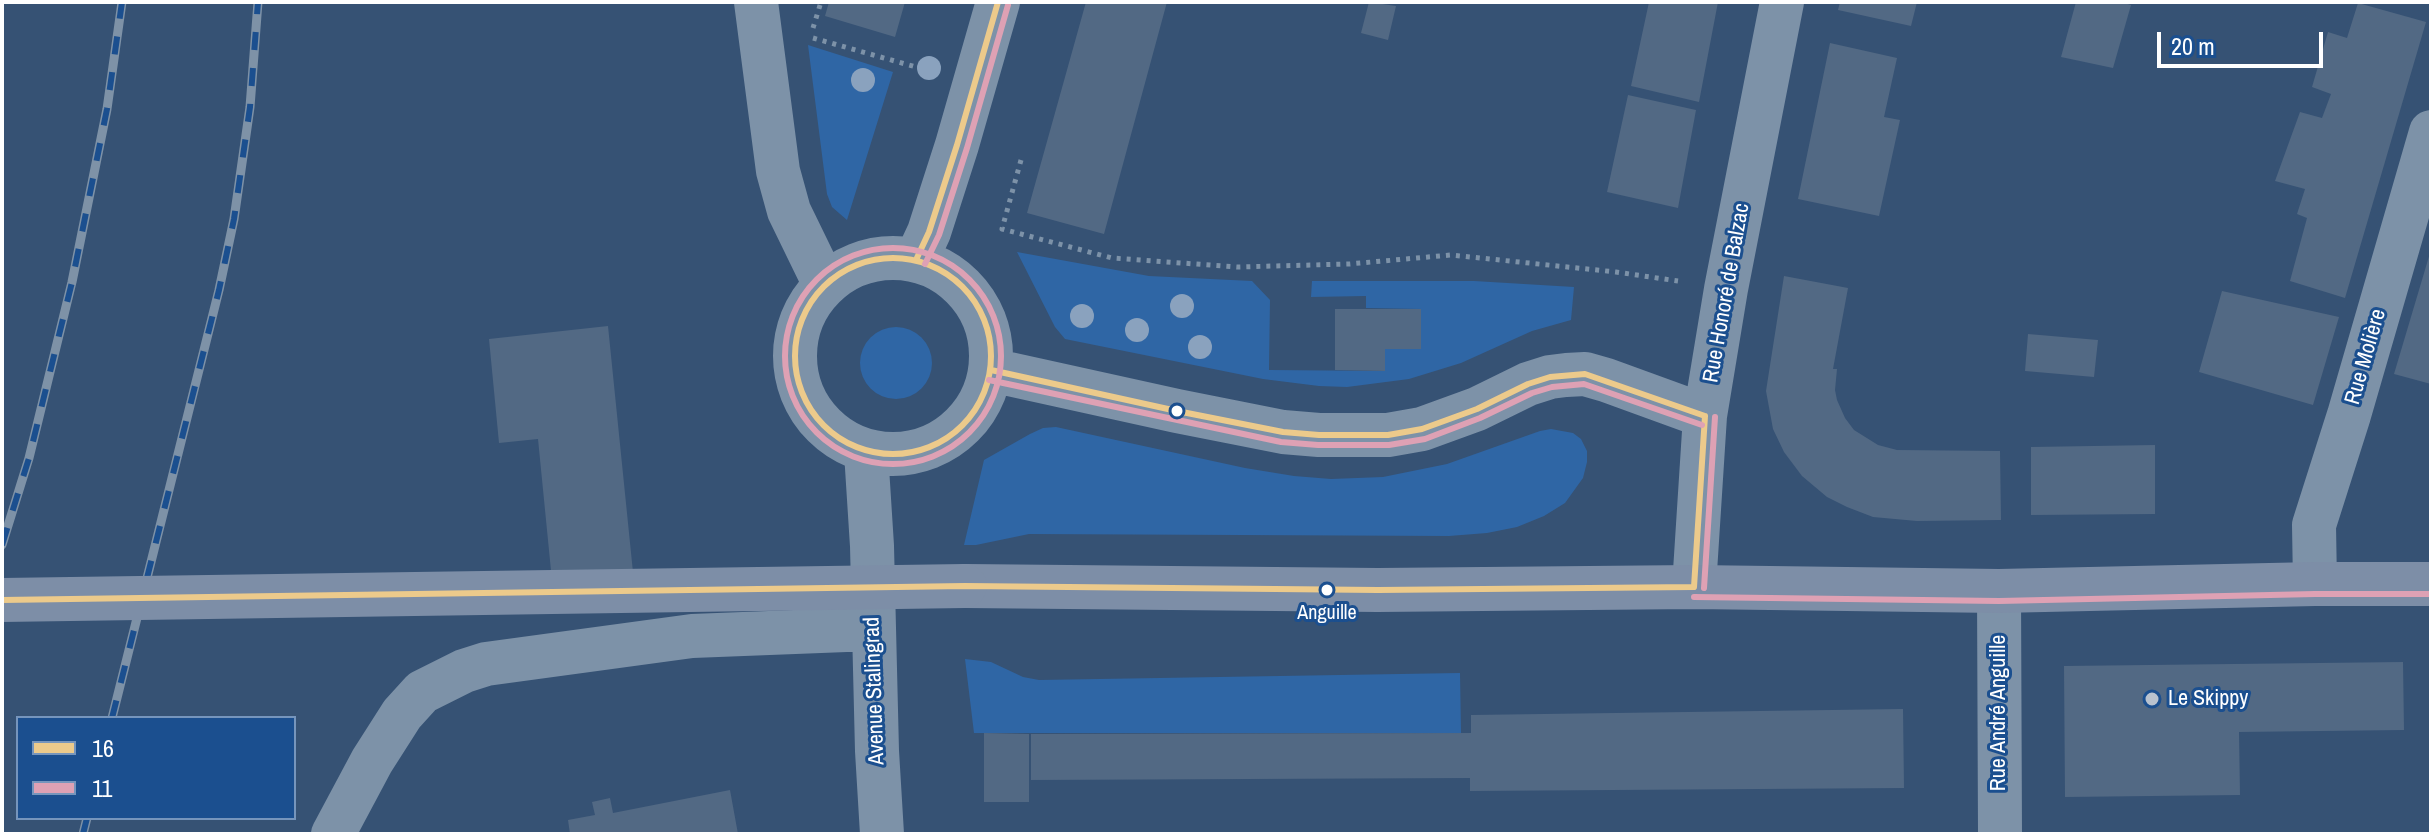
<!DOCTYPE html>
<html>
<head>
<meta charset="utf-8">
<style>
	body { margin:0 }
	#map { position:relative; width:2433px; height:836px; overflow:hidden; background:#365274; font-family:"Archivo Narrow",sans-serif }
	canvas { display:block }
	.frame { position:absolute; inset:0; border:4px solid #fff; pointer-events:none }
	.legend { position:absolute; left:16px; top:716px; width:280px; height:104px; box-sizing:border-box; background:#1b4f8f; border:2px solid #7695bc; margin:0; padding:10px 14px; list-style:none; font-size:24px; color:#fff }
	.legend li { display:flex; align-items:center; gap:16px; height:40px }
	.legend b { width:40px; border:2px solid #7695bc }
	.scale { position:absolute; left:2157px; top:32px; width:166px; height:36px; box-sizing:border-box; border:4px solid #fff; border-top:0; padding-left:10px; font-size:24px; line-height:28px; white-space:nowrap; color:#fff; -webkit-text-stroke:6px #1b4f8f; paint-order:stroke }
</style>
</head>
<body>
<div id="map">
<canvas width="2433" height="836"></canvas>
<div class="frame"></div>
<ul class="legend">
<li><b style="height:10px;background:#ecca8b"></b>16</li>
<li><b style="height:10px;background:#dea1b4"></b>11</li>
</ul>
<div class="scale">20 m</div>
</div>
<script>
const ctx = document.querySelector('canvas').getContext('2d');
ctx.lineJoin = 'round';
function paint(path, color) { ctx.fillStyle = color; ctx.fill(path, 'evenodd'); }
const poly = rows => new Path2D(rows.map(r => 'M' + r).join(''));
function trace(path, color, width, dash) { ctx.strokeStyle = color; ctx.lineWidth = width; ctx.lineCap = dash ? 'butt' : 'round'; ctx.setLineDash(dash || []); ctx.stroke(path); }
function write(font, color, halo, rows, align = 'center') {
  ctx.font = font + ' "Archivo Narrow",sans-serif'; ctx.lineWidth = 6; ctx.setLineDash([]); ctx.textBaseline = 'middle'; ctx.strokeStyle = halo; ctx.fillStyle = color; for (const [text, x, y, turn = 0] of rows) {
    ctx.save(); ctx.translate(x, y); ctx.rotate((+turn || 0) * Math.PI / 180); ctx.textAlign = isNaN(turn) ? turn : align; if (halo) ctx.strokeText(text, 0, 0); ctx.fillText(text, 0, 0); ctx.restore();
  }
}
const green = poly([
	[808,45,893,72,847,220,832,207,827,194],
	[1017,252,1149,276,1252,281,1270,300,1269,370,1385,371,1385,349,1421,349,1421,309,1366,308,1366,296,1311,297,1312,281,1474,281,1574,287,1571,320,1532,331,1461,363,1409,379,1347,387,1319,386,1263,379,1065,339,1055,327],
	'860 363a36 36 0 1 1 72 0a36 36 0 1 1-72 0Z',
	[1056,427,1245,468,1294,476,1331,479,1383,477,1447,464,1540,431,1551,429,1573,433,1581,439,1587,451,1587,462,1583,478,1565,503,1544,516,1517,527,1487,533,1449,536,1029,534,976,545,964,545,984,460,1030,434,1043,428],
	[965,659,991,662,1023,677,1039,680,1460,673,1461,733,974,733]
]);
const building = poly([
	[829,2,905,2,895,37,825,16],
	[1086,2,1167,2,1104,234,1027,213],
	[1369,2,1396,6,1388,40,1361,33],
	[1649,2,1718,2,1699,102,1631,86],
	[1840,2,1917,2,1911,26,1838,10],
	[2076,2,2121,2,2131,5,2113,68,2061,57],
	[2358,3,2426,22,2345,298,2290,281,2307,218,2297,214,2305,189,2275,181,2300,112,2322,118,2331,94,2312,87,2328,32,2347,38],
	[1830,43,1897,58,1884,117,1900,120,1879,216,1798,199],
	[1628,95,1696,110,1678,208,1607,192],
	[2430,253,2431,253,2431,384,2394,374],
	[1784,276,1848,288,1833,369,1837,369,1835,390,1837,400,1845,418,1854,430,1878,445,1897,450,2000,451,2001,520,1917,521,1873,517,1847,507,1827,497,1802,476,1784,452,1773,429,1766,391],
	[2222,291,2339,317,2313,405,2199,372],
	[1335,309,1421,309,1421,349,1385,349,1385,371,1335,370],
	[608,326,635,592,554,601,538,439,499,443,489,339],
	[2028,334,2098,340,2094,377,2025,371],
	[2155,445,2155,514,2031,515,2031,447],
	[2403,662,2404,730,2239,732,2240,795,2065,797,2064,666],
	[1903,709,1904,788,1470,791,1470,778,1031,780,1031,734,1471,733,1471,715],
	[984,733,1029,734,1029,802,984,802],
	[730,790,738,834,570,834,568,820,595,815,592,802,610,798,613,813]
]);
const path = poly([
	[813,28,821,2],
	[813,38,916,67],
	[1021,160,1002,229,1112,258,1237,267,1349,264,1451,255,1616,272,1678,281]
]);
const minor = poly([
	[756,2,778,171,789,211,825,285],
	'795 356a98 98 0 1 1 196 0a98 98 0 1 1-196 0Z',
	[916,260,929,232,957,145,998,2],
	[991,370,1177,411,1283,432,1319,435,1388,435,1422,429,1477,409,1528,384,1550,377,1566,375,1585,374,1606,380,1705,416],
	[866,452,872,546,877,751,882,834],
	[2315,584,2314,525,2349,415,2431,132],
	[1694,587,1705,416,1726,289,1782,2],
	[1999,591,2000,834],
	[333,834,372,761,402,714,422,692,464,671,486,664,692,636,872,629]
]);
const major = poly([
	[965,586,1378,590,1694,587,1999,591,2315,584,2431,584]
]);
const rail = poly([
	[2,545,29,458,72,282,107,109,122,2],
	[112,718,219,290,234,219,250,107,258,2],
	[83,834,87,818]
]);
const majorBridge = poly([
	[2,600,965,586]
]);
const bus1 = poly([
	'795 356a98 98 0 1 1 196 0a98 98 0 1 1-196 0Z',
	[916,260,929,232,957,145,998,2],
	[991,370,1177,411,1283,432,1319,435,1388,435,1422,429,1477,409,1528,384,1550,377,1585,374,1705,416],
	[1694,587,1705,416],
	[2,600,965,586,1378,590,1694,587]
]);
const bus2 = poly([
	'785 356a108 108 0 1 1 216 0a108 108 0 1 1-216 0Z',
	[925,264,939,235,967,148,1008,5],
	[989,380,1281,442,1318,445,1389,445,1425,439,1480,418,1532,393,1552,387,1584,384,1702,425],
	[1704,588,1715,417],
	[1694,597,1999,601,2315,594,2431,594]
]);
const trees = [
	[929,68],
	[863,80],
	[1182,306],
	[1082,316],
	[1137,330],
	[1200,347]
];
const markers = [
	[1177,411,7,"#fff"],
	[1327,590,7,"#fff"],
	[2152,699,8,"#b9c2ce"]
];
const busNames = [
	["Anguille",1327,614]
];
const streetNames = [
	["Rue Honoré de Balzac",1727,293,-80],
	["Rue Molière",2366,357,-74],
	["Avenue Stalingrad",875,691,-92],
	["Rue André Anguille",1999,713,-90]
];
const poiNames = [
	["Le Skippy",2168,699]
];
paint(green, '#2f66a5');
paint(building, '#526984');
trace(path, '#7d92a8', 5, [4, 6]);
trace(minor, '#7d92a8', 44);
trace(major, '#7d8ea7', 44);
trace(rail, '#7e92a7', 9);
trace(rail, '#1b4f8f', 6, [18]);
trace(majorBridge, '#7d8ea7', 44);
trace(bus1, '#ecca8b', 6);
trace(bus2, '#dea1b4', 6);
ctx.fillStyle = '#8aa2be';
for (const [x, y] of trees) { ctx.beginPath(); ctx.arc(x, y, 12, 0, 2 * Math.PI); ctx.fill(); }
for (const [x, y, r, color] of markers) { const dot = new Path2D(); dot.arc(x, y, r, 0, 2 * Math.PI); ctx.fillStyle = color; ctx.fill(dot); trace(dot, '#1b4f8f', 3); }
write('20px', '#fff', '#1b4f8f', busNames);
write('22px', '#fff', '#1b4f8f', streetNames);
write('22px', '#fff', '#1b4f8f', poiNames, 'left');
</script>
</body>
</html>
